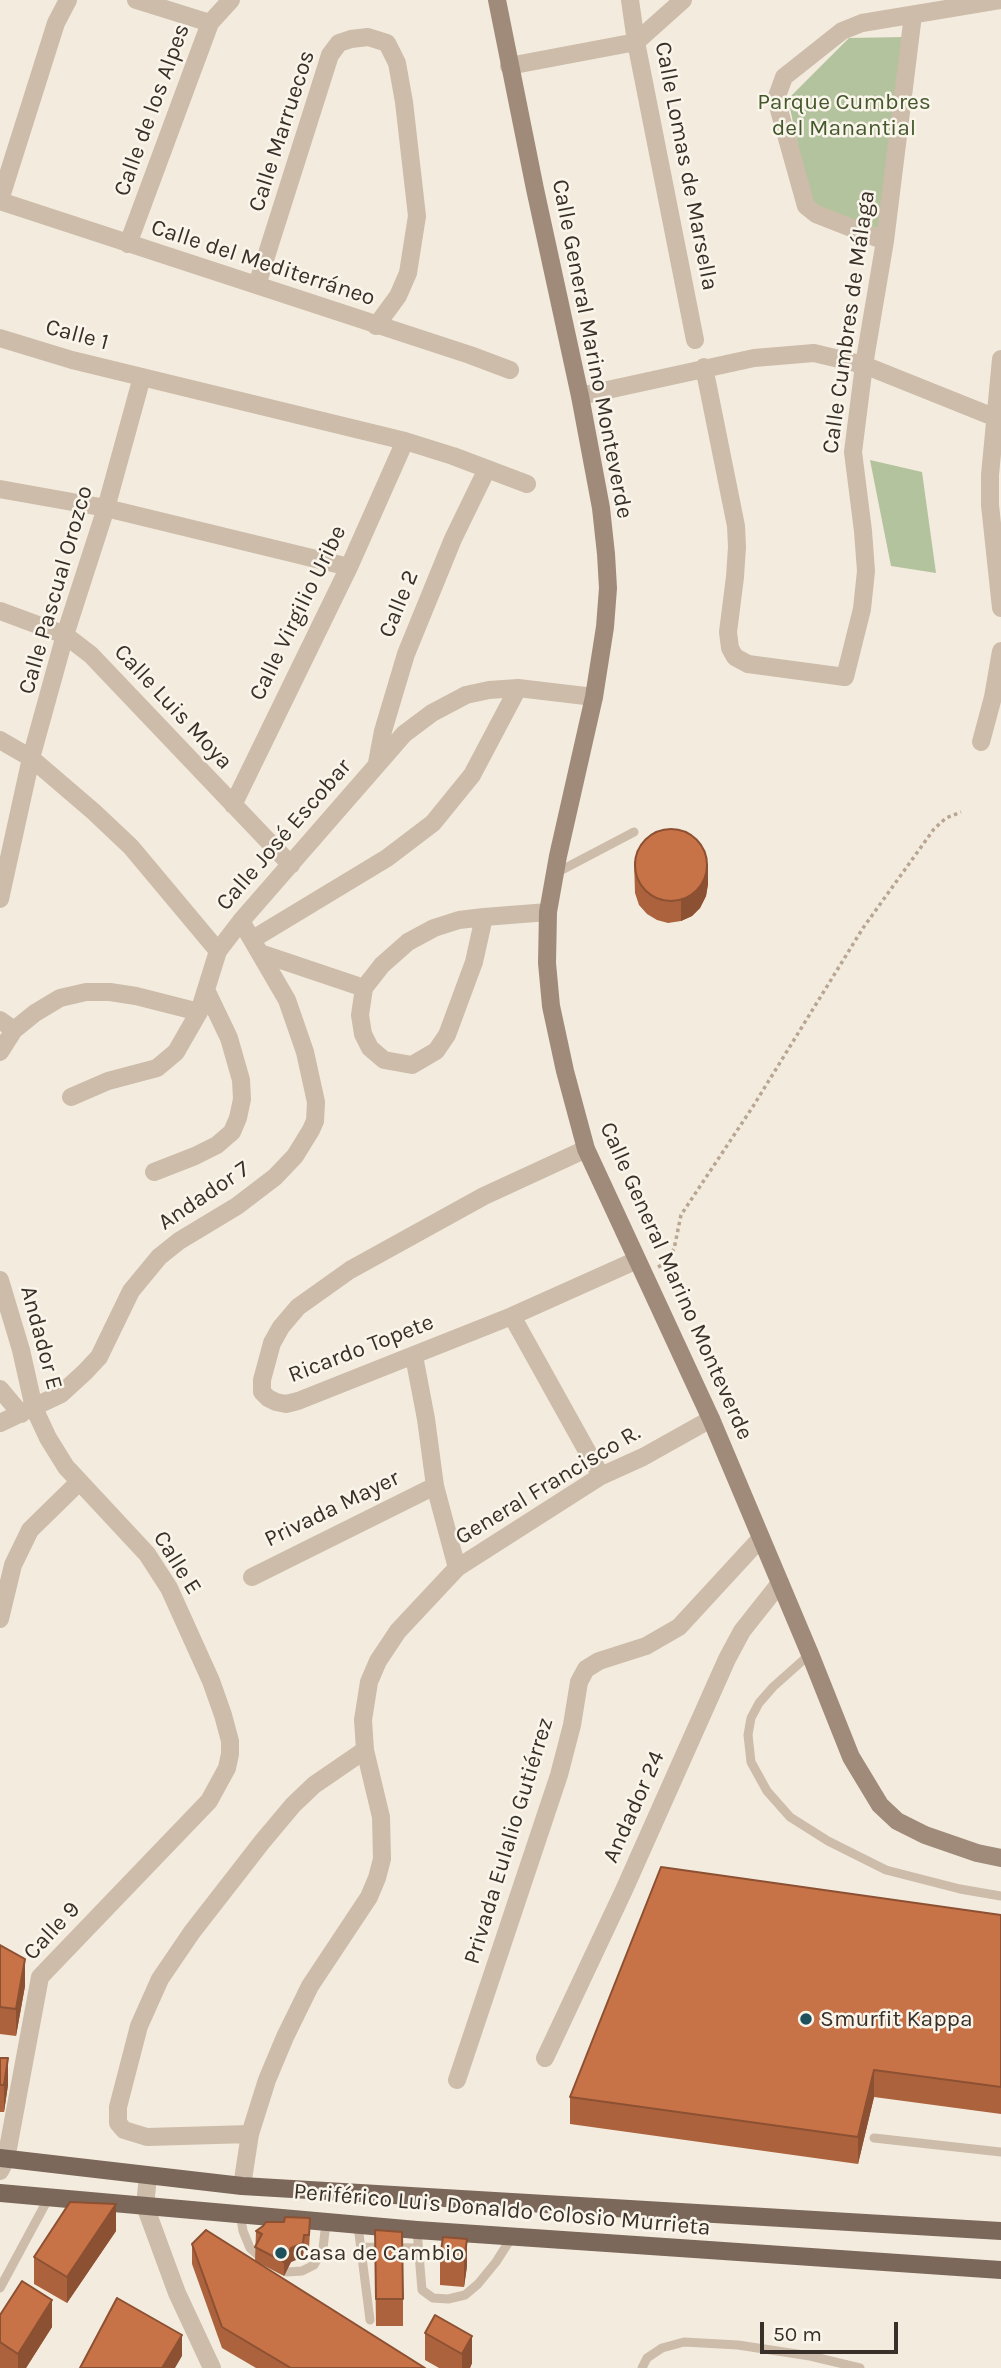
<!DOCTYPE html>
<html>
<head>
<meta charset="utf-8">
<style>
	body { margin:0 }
	#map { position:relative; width:1001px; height:2368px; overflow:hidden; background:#f3ebde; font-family:Karla,sans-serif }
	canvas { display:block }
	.scale { position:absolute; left:760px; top:2322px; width:138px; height:32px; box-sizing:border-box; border:4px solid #393029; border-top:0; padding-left:9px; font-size:21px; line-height:24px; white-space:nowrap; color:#393029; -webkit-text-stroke:5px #faf5eb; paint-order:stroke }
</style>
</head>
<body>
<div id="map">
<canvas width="1001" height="2368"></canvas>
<div class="scale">50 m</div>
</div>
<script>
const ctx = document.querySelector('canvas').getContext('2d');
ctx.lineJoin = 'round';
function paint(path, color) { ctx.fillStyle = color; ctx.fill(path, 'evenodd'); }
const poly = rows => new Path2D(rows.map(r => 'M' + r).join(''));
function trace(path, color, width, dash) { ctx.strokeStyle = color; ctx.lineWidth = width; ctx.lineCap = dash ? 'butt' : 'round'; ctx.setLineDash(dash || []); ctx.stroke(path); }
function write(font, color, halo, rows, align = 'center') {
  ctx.font = font + ' Karla,sans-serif'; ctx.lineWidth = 5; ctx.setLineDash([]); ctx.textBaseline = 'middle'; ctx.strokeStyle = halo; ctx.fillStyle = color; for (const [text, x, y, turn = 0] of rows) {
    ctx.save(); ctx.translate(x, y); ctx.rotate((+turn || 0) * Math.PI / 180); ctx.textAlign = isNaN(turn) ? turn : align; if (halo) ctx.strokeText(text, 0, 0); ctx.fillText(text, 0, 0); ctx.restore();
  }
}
const green = poly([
	[904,37,882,230,811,205,788,99,849,38],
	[870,460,922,472,936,573,891,566]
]);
const path = poly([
	[658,1267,664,1264,674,1249,681,1215,752,1108,863,928,934,829,946,818,961,812]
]);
const lane = poly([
	[556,873,634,832],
	[810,1654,773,1687,759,1703,751,1718,748,1735,751,1762,767,1791,790,1817,828,1841,886,1870,960,1889,1001,1896],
	[874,2138,1001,2152],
	[240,2213,243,2231,250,2248,264,2260],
	[358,2226,370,2320],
	[417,2230,422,2290,433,2298,448,2299,465,2295,478,2284,496,2262,512,2237],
	[361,2247,417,2248],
	[277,2267,287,2272,302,2271,314,2265,323,2249,326,2222],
	[0,2288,48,2199],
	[642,2368,647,2358,662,2348,684,2342,738,2345,810,2356,860,2368]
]);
const street = poly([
	[136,0,210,23],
	[630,0,636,42,695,340],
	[509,66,636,42,683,0],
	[0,200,56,23,68,0],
	[0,201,470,355,510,370],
	[885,241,816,214,806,206,776,99,784,77,842,31,862,23,1000,0],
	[128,244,210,23,231,0],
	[257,285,330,55,339,43,351,39,368,37,387,43,397,63,404,102,417,216,408,273,398,296,376,326],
	[0,338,72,360,405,441,453,456,527,484],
	[1001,359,990,475,990,505,1001,608],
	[704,367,736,526,737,547,735,577,728,632,730,648,735,657,748,664,845,677,862,609,866,571,863,531,853,452,864,365,885,241,913,15],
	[580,396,754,358,814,353,864,365,1001,420],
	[0,489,106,508,349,567],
	[0,611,65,635,91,655,291,865],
	[0,740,31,758,94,812,131,847,218,951],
	[981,742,993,697,1001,651],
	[377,763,383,731,406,654,453,539,487,469],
	[233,805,349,567,405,441],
	[0,899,31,758,65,635,106,508,142,377],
	[484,917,474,962,447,1035,436,1051,412,1065,384,1060,370,1048,363,1034,360,1015,364,988,382,965,408,942,434,928,459,920,484,917,548,912],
	[253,939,387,858,433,823,472,775,518,688],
	[260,953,364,988],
	[0,1020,14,1030],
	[0,1052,14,1030,35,1013,60,998,86,992,110,992,136,996,199,1012],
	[71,1097,108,1081,157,1068,176,1052,199,1012,218,951,241,921,404,734,432,713,466,695,489,690,518,688,594,697],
	[586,1149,484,1196,350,1270,298,1307,281,1327,272,1343,262,1380,262,1392,268,1398,276,1402,286,1404,298,1401,512,1316,637,1260],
	[154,1172,195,1156,217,1145,232,1132,238,1118,242,1099,241,1080,229,1038,207,992],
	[0,1280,21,1350,34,1408,48,1438,66,1467,147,1554,169,1588,211,1681,223,1715,230,1741,230,1754,227,1768,209,1801,40,1977,6,2159,0,2171],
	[512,1316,601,1476],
	[414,1356,426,1419,435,1486,457,1568],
	[0,1389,21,1414],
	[0,1423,61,1394,85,1372,99,1357,131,1291,159,1257,179,1241,237,1206,275,1177,295,1156,311,1130,315,1121,316,1102,305,1052,287,1000,241,921],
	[252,1577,435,1486],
	[0,1619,13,1565,30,1530,79,1482],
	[545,2058,624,1890,727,1659,742,1631,780,1583],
	[457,2080,559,1775,572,1725,579,1682,586,1669,599,1661,646,1646,679,1627,761,1538],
	[250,2134,147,2137,124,2130,118,2123,118,2107,139,2026,160,1979,192,1932,262,1842,293,1805,314,1785,365,1750],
	[148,2176,145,2206,177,2293,212,2368],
	[242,2186,250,2134,267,2080,285,2037,310,1986,369,1897,377,1878,382,1859,381,1817,365,1750,363,1720,369,1682,378,1661,398,1631,457,1568,601,1476,643,1457,711,1419]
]);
const secondary = poly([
	[497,0,535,189,580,396,601,508,606,554,608,588,605,627,594,697,558,856,548,912,547,963,551,1006,565,1071,586,1149,711,1419,810,1654,851,1757,880,1805,897,1821,925,1835,977,1853,1001,1858]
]);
const primary = poly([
	[0,2158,242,2186,1001,2231],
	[0,2193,417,2230,1001,2270]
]);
const wall = poly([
	[634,861,708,884,706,896,700,908,692,916,681,921,668,923,657,920,647,914,639,905,635,893],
	[1001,1915,1001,2114,874,2097,858,2164,570,2124,570,2097],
	[0,1945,25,1986,16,2036,0,2034],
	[0,2058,8,2085,4,2112,0,2112],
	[263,2226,310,2232,309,2249,304,2249,303,2257,291,2262,284,2276,255,2261,256,2231],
	[116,2231,67,2303,34,2284,34,2257],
	[467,2239,467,2266,464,2287,440,2285,440,2258],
	[192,2244,425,2368,256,2368,222,2348,192,2264],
	[375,2257,403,2299,403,2326,376,2326],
	[0,2315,52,2327,26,2368,0,2368],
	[435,2315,472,2363,470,2368,439,2368,425,2360,425,2333]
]);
const shadedWall = poly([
	[708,864,708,884,706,896,700,908,692,916,681,921,681,901],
	[25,1959,25,1986,16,2036,16,2009],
	[8,2058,8,2085,4,2112,4,2085],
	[874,2070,874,2097,858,2164,858,2137],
	[116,2204,116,2231,67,2303,67,2277],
	[304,2235,303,2257,291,2262,284,2276,284,2262,291,2248],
	[467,2239,467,2266,464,2287,464,2260],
	[52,2300,52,2327,26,2368,18,2368,18,2354],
	[182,2335,182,2356,175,2368,162,2368],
	[472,2336,472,2363,470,2368,462,2368,462,2354]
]);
const building = poly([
	'635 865a36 36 0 1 1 72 0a36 36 0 1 1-72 0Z',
	[661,1867,1001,1915,1001,2087,874,2070,858,2137,570,2097,661,1867],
	[0,1945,25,1959,16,2009,0,2007,0,1945],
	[0,2058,8,2058,4,2085,0,2085,0,2058],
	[70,2202,116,2204,67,2277,34,2257,70,2202],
	[285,2217,310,2218,309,2235,304,2235,303,2243,291,2248,284,2262,255,2247,262,2234,256,2231,263,2226,266,2222,284,2222,285,2217],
	[206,2230,425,2368,291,2368,222,2327,192,2244,206,2230],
	[375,2230,402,2232,403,2299,376,2299,375,2230],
	[443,2237,467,2239,464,2260,440,2258,443,2237],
	[22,2281,52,2300,18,2354,0,2342,0,2315,22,2281],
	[117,2298,182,2335,162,2368,80,2368,117,2298],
	[435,2315,472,2336,462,2354,425,2333,435,2315]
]);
const markers = [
	[806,2019,7,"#1e515b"],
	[281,2253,7,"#1e515b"]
];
const parkNames = [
	["Parque Cumbres",844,102],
	["del Manantial",844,128]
];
const streetNames = [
	["Calle de los Alpes",152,110,-70],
	["Calle Marruecos",282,131,-72],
	["Calle Lomas de Marsella",686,166,79],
	["Calle del Mediterráneo",263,263,18],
	["Calle Cumbres de Málaga",849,322,-82],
	["Calle 1",77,335,15],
	["Calle General Marino Monteverde",592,349,79],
	["Calle Pascual Orozco",56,590,-74],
	["Calle 2",399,604,-68],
	["Calle Virgilio Uribe",298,613,-64],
	["Calle Luis Moya",173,707,47],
	["Calle José Escobar",284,835,-49],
	["Andador 7",204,1196,-34],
	["Calle General Marino Monteverde",676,1281,66],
	["Andador E",41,1338,75],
	["Ricardo Topete",361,1349,-21],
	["General Francisco R.",548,1485,-31],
	["Privada Mayer",332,1509,-26],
	["Calle E",177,1563,58],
	["Andador 24",634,1807,-66],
	["Privada Eulalio Gutiérrez",509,1841,-73],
	["Calle 9",52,1931,-47],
	["Periférico Luis Donaldo Colosio Murrieta",502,2210,5]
];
const poiNames = [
	["Smurfit Kappa",820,2019],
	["Casa de Cambio",295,2253]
];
paint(green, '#b3c39d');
trace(path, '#b8a693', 3.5, [3.5, 3.5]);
trace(lane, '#ccbca9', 9);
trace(street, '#ccbca9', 18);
trace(secondary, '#a08b7a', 18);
trace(primary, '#7b685a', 18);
paint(wall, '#ac633d');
paint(shadedWall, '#8c5032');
paint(building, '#c87347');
trace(building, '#8c5032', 2);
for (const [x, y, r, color] of markers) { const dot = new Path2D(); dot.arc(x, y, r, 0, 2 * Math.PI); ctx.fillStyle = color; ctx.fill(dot); trace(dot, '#faf5eb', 2.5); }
write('23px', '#44582c', '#faf5eb', parkNames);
write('23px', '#393029', '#faf5eb', streetNames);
write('23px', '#393029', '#faf5eb', poiNames, 'left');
</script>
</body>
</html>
